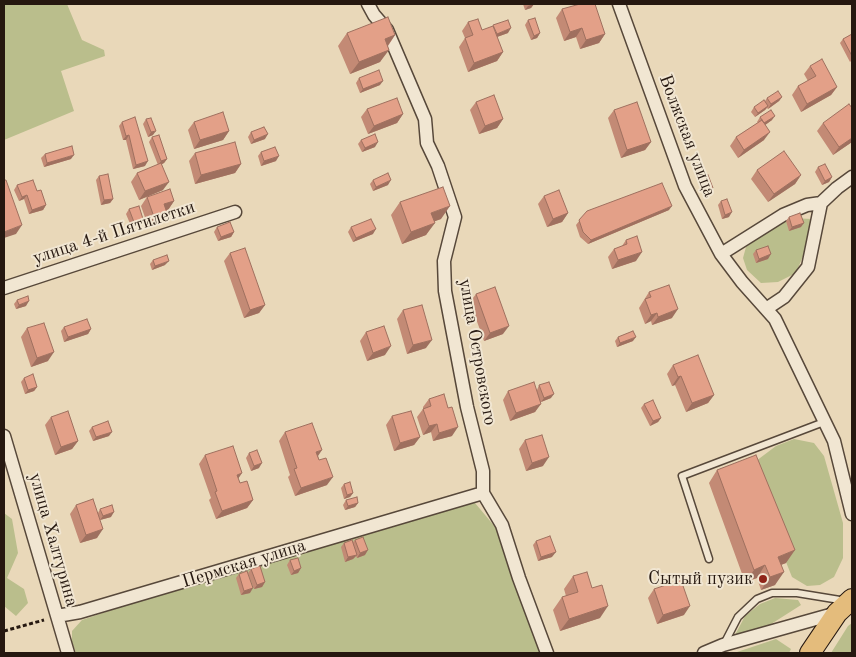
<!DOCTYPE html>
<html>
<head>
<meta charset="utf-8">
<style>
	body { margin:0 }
	#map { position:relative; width:856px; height:657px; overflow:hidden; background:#e9d8b9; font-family:"Old Standard TT",serif }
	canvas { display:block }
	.frame { position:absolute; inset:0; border:5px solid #261810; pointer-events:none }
</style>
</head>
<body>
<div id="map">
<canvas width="856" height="657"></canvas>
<div class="frame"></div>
</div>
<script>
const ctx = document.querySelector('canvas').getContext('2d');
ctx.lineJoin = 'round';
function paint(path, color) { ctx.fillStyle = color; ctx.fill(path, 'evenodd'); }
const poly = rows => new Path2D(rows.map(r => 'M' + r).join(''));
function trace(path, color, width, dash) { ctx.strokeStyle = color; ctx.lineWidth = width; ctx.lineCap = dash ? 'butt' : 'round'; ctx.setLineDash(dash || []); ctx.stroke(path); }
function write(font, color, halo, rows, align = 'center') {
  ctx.font = font + ' "Old Standard TT",serif'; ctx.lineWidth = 4; ctx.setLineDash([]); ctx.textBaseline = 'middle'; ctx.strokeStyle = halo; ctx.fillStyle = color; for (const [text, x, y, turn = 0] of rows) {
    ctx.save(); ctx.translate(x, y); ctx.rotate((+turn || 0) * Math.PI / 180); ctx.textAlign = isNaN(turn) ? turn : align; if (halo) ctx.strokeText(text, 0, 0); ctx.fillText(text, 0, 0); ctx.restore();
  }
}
const green = poly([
	[4,4,67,4,82,40,104,50,105,56,61,71,74,111,4,140],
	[791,218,812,219,813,232,796,273,778,282,761,283,747,270,743,258,746,247,783,220],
	[794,439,814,443,824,456,843,523,843,558,834,577,820,585,807,586,792,577,766,512,756,461,776,446],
	[475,503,496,528,542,653,76,653,72,642,72,631,82,620,230,570,454,506],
	[4,513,12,519,18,553,7,578,24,589,28,603,16,616,4,606],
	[775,598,798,600,801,605,768,626,735,637,735,635,745,616,760,604],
	[852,623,852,653,831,653,848,626],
	[776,639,791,649,789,653,734,653]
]);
const path = poly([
	[4,631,44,620]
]);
const service = poly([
	[709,559,682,476,824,422],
	[724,644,738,617,757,599,772,593,797,593,846,601]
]);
const minor = poly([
	[368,4,374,15,387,30,425,119,427,143,438,166,455,217,444,261,445,291,467,407,483,471,483,493,502,525,519,578,547,653],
	[619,4,685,186,721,254,742,282,775,319,834,441,852,514],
	[721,254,783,215,807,205,821,203],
	[4,288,235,212],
	[766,309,784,297,808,267,821,203,837,188,852,177],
	[4,436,68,653],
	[57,616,80,612,483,493],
	[704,653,723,645,837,613]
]);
const trunk = poly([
	[810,653,837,613,852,599]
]);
const wall = poly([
	[523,4,534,4,531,8,525,10],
	[562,9,605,34,599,43,580,49,576,37,564,41,556,18],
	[528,20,540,33,537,38,531,40,525,25],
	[468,22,482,30,508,33,497,37,503,52,497,61,468,72,459,47,465,38,462,31],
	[347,33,395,35,388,46,380,62,350,74,338,46],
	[852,34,852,60,850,62,840,43,843,39],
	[810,66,837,87,831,95,801,112,792,95,798,86,808,81,804,74],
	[359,78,380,85,360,93,356,83],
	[782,97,779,101,768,109,767,108,765,110,755,117,751,112,754,107,765,101,767,98],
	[476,102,503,119,497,128,479,134,470,110],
	[367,109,403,114,397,123,368,134,361,117],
	[614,110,651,142,645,150,621,158,608,118],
	[760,117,772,120,765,125,764,140,738,158,730,146,736,137,758,123,757,122],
	[146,119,153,135,148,137,143,124],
	[122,122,145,166,133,169,126,140,123,140,119,126],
	[194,122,229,131,223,140,194,149,188,130],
	[823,123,852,142,833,155,817,131],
	[251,132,265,139,251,144,248,137],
	[152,137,167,159,164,163,162,164,163,190,139,200,131,182,137,173,158,165,149,142],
	[361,140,375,147,362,152,358,144],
	[261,152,276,161,261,166,258,156],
	[195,153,241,164,235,173,195,184,189,161],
	[45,154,71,159,44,167,41,158],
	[818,167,832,177,829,182,822,185,815,172],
	[757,170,801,175,795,184,768,202,751,179],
	[99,176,113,199,110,203,101,205,96,180],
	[701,178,710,192,703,195,698,182],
	[373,180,388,185,373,191,370,184],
	[17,185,37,191,46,205,43,210,29,214,24,199,19,201,14,190],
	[544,196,568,213,562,222,547,227,538,204],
	[147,197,174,201,168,210,167,210,167,213,161,221,148,226,141,206],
	[721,201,729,217,722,219,718,205],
	[400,202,441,219,434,221,426,235,402,244,391,215],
	[129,209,140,223,131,226,126,214],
	[669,210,588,244,580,237,576,225,587,211],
	[789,217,801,227,789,231,786,221],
	[217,227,234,232,231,237,218,241,214,232],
	[351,227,373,234,353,242,348,232],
	[626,240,636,261,612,269,608,257,614,249,622,246],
	[756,250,768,259,756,263,753,254],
	[230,253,265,305,259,313,244,318,224,261],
	[153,260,165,265,152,270,150,264],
	[649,292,672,318,652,325,651,321,645,324,639,308],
	[476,294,503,334,484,341,470,302],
	[17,300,26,306,16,309,14,304],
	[403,310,426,348,407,354,397,319],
	[64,327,91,329,88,334,64,342,61,331],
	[27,328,48,361,31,367,21,337],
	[366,332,385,355,367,361,360,341],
	[618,337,633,341,617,347,615,341],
	[673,365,714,395,708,403,686,412,675,385,672,386,667,374],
	[24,378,37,387,34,391,25,394,21,382],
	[539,385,551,398,541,402,535,412,510,421,503,400,508,391,537,390],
	[429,399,452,436,433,441,431,432,423,435,417,417,423,409,423,407],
	[644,404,661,418,658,422,650,426,641,408],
	[392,416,420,437,414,445,394,451,386,425],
	[51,417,78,441,72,449,55,455,45,425],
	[92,427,109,436,93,441,89,431],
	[285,432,318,456,327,485,295,496,288,477,290,475,279,441],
	[525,440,543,466,526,471,519,449],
	[249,453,259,468,251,471,246,458],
	[205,455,238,479,240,483,253,500,247,508,216,519,209,500,211,498,199,464],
	[717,470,786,563,781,565,775,585,761,590,757,578,745,582,709,483],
	[344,484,353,493,350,497,344,499,341,488],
	[346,500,358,503,355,507,345,510,343,505],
	[76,505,98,513,100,509,111,517,100,520,97,538,80,543,70,514],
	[355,540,365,555,357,558,356,556,353,559,345,562,341,547,344,543,353,542],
	[536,541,552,557,538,561,533,545],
	[290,560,301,568,298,573,291,575,287,565],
	[251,569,265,582,262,587,254,589,248,573],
	[239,574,250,593,241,595,236,578],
	[573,576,592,588,600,618,560,631,553,610,562,597,566,596,564,589],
	[654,589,684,615,657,624,648,598]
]);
const shadedWall = poly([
	[534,4,531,8,525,10,528,6],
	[511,28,508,33,494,38,497,34],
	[582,28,576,37,564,41,570,32],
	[540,33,537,38,531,40,534,36],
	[605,34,599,43,580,49,586,40],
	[395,35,386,48,385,39],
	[389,50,380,62,350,74,359,62],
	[503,52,497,61,468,72,474,63],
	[383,81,380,85,360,93,363,89],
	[837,87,831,95,801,112,807,104],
	[782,97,779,101,768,109,771,104],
	[768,106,765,110,755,117,758,113],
	[403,114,397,123,368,134,374,126],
	[775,116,772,120,761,128,764,123],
	[503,119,497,128,479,134,485,126],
	[156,131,153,135,148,137,151,132],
	[229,131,223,140,194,149,200,140],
	[770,132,764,140,738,158,744,150],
	[268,134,265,139,251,144,254,140],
	[129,135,126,140,123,140,126,136],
	[852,138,852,142,833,155,839,147],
	[378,142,375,147,362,152,365,148],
	[651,142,645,150,621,158,627,150],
	[74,155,71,159,44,167,47,163],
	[279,156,276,161,261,166,264,161],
	[167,159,164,163,158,166,161,161],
	[148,161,145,166,133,169,136,165],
	[241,164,235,173,195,184,201,175],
	[801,175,795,184,768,202,774,194],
	[832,177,829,182,822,185,825,181],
	[391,180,388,185,373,191,376,187],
	[169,182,163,190,139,200,145,191],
	[713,188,710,192,703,195,706,191],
	[27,195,24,199,19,201,22,197],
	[113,199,110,203,101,205,104,200],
	[174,201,168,210,158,213,164,204],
	[46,205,43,210,29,214,32,210],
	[450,206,441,219,422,226,431,213],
	[672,206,669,210,588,244,591,240],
	[732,212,729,217,722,219,725,215],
	[167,213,161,221,148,226,154,217],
	[568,213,562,222,547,227,553,219],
	[143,219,140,223,131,226,134,222],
	[435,223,426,235,402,244,411,232],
	[804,223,801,227,789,231,792,227],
	[22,225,16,234,4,238,4,232],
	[376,229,373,234,353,242,356,238],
	[234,232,231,237,218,241,221,237],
	[642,252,636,261,612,269,618,260],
	[771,254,768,259,756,263,759,259],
	[169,261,165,265,152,270,155,266],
	[29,301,26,306,16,309,19,305],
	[265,305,259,313,244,318,250,310],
	[678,309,672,318,652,325,658,317],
	[657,313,651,321,645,324,651,315],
	[509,326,503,334,484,341,490,333],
	[91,329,88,334,64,342,68,337],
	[636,337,633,341,617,347,620,343],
	[432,340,426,348,407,354,413,345],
	[391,346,385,355,367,361,373,353],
	[54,352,48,361,31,367,37,358],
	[681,376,675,385,672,386,678,377],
	[37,387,34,391,25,394,28,390],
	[554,394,551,398,541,402,544,398],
	[714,395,708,403,686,412,692,403],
	[541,404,535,412,510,421,516,413],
	[661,418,658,422,650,426,653,421],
	[437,424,431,432,423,435,429,426],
	[458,427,452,436,433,441,439,433],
	[112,432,109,436,93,441,96,437],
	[420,437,414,445,394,451,400,443],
	[78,441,72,449,55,455,61,447],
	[322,450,316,459,316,452],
	[549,457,543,466,526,471,532,463],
	[262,463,259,468,251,471,254,466],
	[242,473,236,482,237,475],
	[333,477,327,485,295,496,301,488],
	[353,493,350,497,344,499,347,495],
	[253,500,247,508,216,519,222,511],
	[358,503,355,507,345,510,348,506],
	[114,512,111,517,100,520,103,516],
	[103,529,97,538,80,543,86,535],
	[368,550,365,555,357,558,360,553],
	[795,550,786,563,769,569,778,557],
	[556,552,552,557,538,561,541,557],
	[357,555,353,559,345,562,348,557],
	[765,565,757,578,745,582,754,570],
	[301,568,298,573,291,575,294,571],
	[784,572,775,585,761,590,770,577],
	[265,582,262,587,254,589,257,585],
	[253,588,250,593,241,595,244,591],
	[608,606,600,618,560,631,569,619],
	[690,606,684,615,657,624,663,615]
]);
const building = poly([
	[580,4,595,4,605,34,586,40,582,28,570,32,562,9,580,4],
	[388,17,395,35,385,39,389,50,359,62,347,33,388,17],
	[535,18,540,33,534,36,528,20,535,18],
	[478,19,482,30,493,26,503,52,474,63,465,38,473,35,468,22,478,19],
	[508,20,511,28,497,34,493,25,508,20],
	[852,34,852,56,843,39,852,34],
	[822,59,837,87,807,104,798,86,816,76,810,66,822,59],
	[379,70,383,81,363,89,359,78,379,70],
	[778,91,782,97,771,104,767,98,778,91],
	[494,95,503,119,485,126,476,102,494,95],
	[397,98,403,114,374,126,367,109,397,98],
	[764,100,768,106,758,113,754,107,764,100],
	[637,102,651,142,627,150,614,110,637,102],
	[849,104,852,108,852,138,839,147,823,123,849,104],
	[771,110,775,116,764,123,760,117,771,110],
	[223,112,229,131,200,140,194,122,223,112],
	[135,117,148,161,136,165,129,135,126,136,122,122,135,117],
	[151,118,156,131,151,132,146,119,151,118],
	[762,120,770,132,744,150,736,137,762,120],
	[264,127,268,134,254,140,251,132,264,127],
	[375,134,378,142,365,148,361,140,375,134],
	[159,135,167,159,161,161,152,137,159,135],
	[235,142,241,164,201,175,195,153,235,142],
	[72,146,74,155,47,163,45,154,72,146],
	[275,147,279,156,264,161,261,152,275,147],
	[784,151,801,175,774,194,757,170,784,151],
	[161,163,169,182,145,191,137,173,161,163],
	[825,164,832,177,825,181,818,167,825,164],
	[388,173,391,180,376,187,373,180,388,173],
	[108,174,113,199,104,200,99,176,108,174],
	[708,175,713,188,706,191,701,178,708,175],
	[4,180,6,180,22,225,4,232,4,180],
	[33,180,37,191,41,190,46,205,32,210,27,195,22,197,17,185,33,180],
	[662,183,672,206,591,240,583,232,579,220,587,211,662,183],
	[443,187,450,206,431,213,435,223,411,232,400,202,443,187],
	[170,189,174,201,164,204,167,213,154,217,147,197,170,189],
	[559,190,568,213,553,219,544,196,559,190],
	[727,199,732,212,725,215,721,201,727,199],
	[139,206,143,219,134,222,129,209,139,206],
	[800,213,804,223,792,227,789,217,800,213],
	[371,219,376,229,356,238,351,227,371,219],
	[230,222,234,232,221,237,217,227,230,222],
	[637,236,642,252,618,260,614,249,627,244,626,240,637,236],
	[768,246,771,254,759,259,756,250,768,246],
	[245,248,265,305,250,310,230,253,245,248],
	[167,255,169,261,155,266,153,260,167,255],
	[669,285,678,309,658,317,657,313,651,315,645,299,651,297,649,292,669,285],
	[495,287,509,326,490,333,476,294,495,287],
	[28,296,29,301,19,305,17,300,28,296],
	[422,305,432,340,413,345,403,310,422,305],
	[87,319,91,329,68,337,64,327,87,319],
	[44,323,54,352,37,358,27,328,44,323],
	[384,326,391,346,373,353,366,332,384,326],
	[633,331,636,337,620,343,618,337,633,331],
	[698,355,714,395,692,403,681,376,678,377,673,365,698,355],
	[33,374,37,387,28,390,24,378,33,374],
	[534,382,541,404,516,413,508,391,534,382],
	[549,382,554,394,544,398,539,385,549,382],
	[444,394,448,408,452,407,458,427,439,433,437,424,429,426,423,409,431,406,429,399,444,394],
	[653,400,661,418,653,421,644,404,653,400],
	[68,411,78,441,61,447,51,417,68,411],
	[411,411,420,437,400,443,392,416,411,411],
	[108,421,112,432,96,437,92,427,108,421],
	[312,423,322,450,316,452,319,460,326,458,333,477,301,488,294,469,297,468,285,432,312,423],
	[542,435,549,457,532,463,525,440,542,435],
	[233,446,242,473,237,475,240,483,247,481,253,500,222,511,215,492,217,491,205,455,233,446],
	[257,450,262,463,254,466,249,453,257,450],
	[756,455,795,550,778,557,784,572,770,577,765,565,754,570,717,470,756,455],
	[350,482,353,493,347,495,344,484,350,482],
	[357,497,358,503,348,506,346,500,357,497],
	[93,499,103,529,86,535,76,505,93,499],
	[112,505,114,512,103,516,100,509,112,505],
	[550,536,556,552,541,557,536,541,550,536],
	[363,537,368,550,360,553,355,540,363,537],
	[352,540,357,555,348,557,344,543,352,540],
	[298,558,301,568,294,571,290,560,298,558],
	[260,566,265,582,257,585,251,569,260,566],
	[247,571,253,588,244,591,239,574,247,571],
	[587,572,592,588,602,585,608,606,569,619,562,597,578,592,573,576,587,572],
	[681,580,690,606,663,615,654,589,681,580]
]);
const markers = [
	[763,579,5,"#8f2418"]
];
const streetNames = [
	["Волжская улица",687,136,69],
	["улица 4-й Пятилетки",114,233,-18],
	["улица Островского",477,352,80],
	["улица Халтурина",53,540,74],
	["Пермская улица",244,564,-17]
];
const poiNames = [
	["Сытый пузик",753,579]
];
paint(green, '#babe8c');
trace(service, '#57483a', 9);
trace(minor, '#57483a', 15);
trace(trunk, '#261810', 22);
trace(path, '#261810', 3, [4, 2.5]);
trace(service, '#f1e6d2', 6);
trace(minor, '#f1e6d2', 12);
trace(trunk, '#e4bc7c', 20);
paint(wall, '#c38a75');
paint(shadedWall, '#9f705f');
paint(building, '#e3a088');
trace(building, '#9f705f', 1);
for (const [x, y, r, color] of markers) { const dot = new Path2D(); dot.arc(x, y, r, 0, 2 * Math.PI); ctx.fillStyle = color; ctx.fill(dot); trace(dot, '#f1e6d2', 2); }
write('18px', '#261810', '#f1e6d2', streetNames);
write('18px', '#261810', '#f1e6d2', poiNames, 'right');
</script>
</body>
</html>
